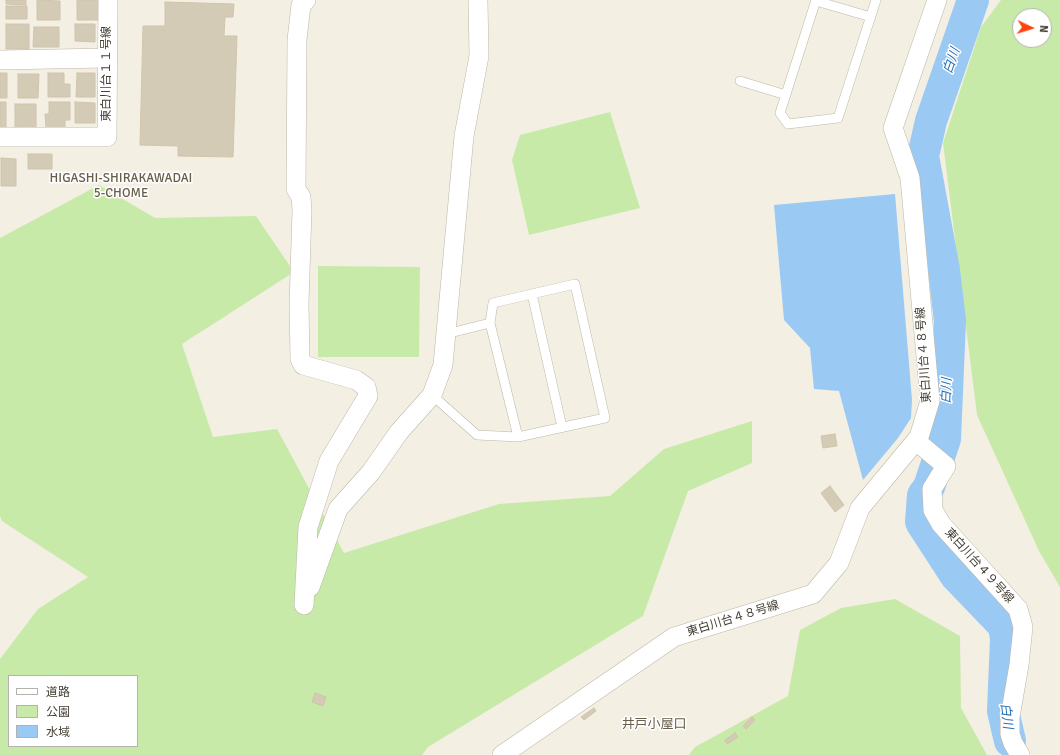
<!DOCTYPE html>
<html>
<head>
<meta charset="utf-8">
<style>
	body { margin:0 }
	#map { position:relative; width:1060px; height:755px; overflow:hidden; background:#f3efe3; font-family:Signika,"Noto Sans JP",sans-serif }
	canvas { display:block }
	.legend { position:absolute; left:8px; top:675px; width:130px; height:72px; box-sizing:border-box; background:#fff; border:1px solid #b4b2ad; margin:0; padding:5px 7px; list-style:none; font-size:12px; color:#443f33 }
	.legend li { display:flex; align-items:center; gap:8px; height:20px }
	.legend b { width:20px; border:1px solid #b4b2ad }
	.north { position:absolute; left:1012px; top:8px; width:40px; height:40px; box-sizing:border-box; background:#fff; border:1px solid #b4b2ad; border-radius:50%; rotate:94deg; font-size:11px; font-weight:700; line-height:16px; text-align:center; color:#443f33 }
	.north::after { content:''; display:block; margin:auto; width:14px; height:18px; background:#ff420d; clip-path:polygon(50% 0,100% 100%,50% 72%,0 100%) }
</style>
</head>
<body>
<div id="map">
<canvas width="1060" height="755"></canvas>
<ul class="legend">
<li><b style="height:5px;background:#fff"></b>道路</li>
<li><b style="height:11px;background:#c8eaa8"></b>公園</li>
<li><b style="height:11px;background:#9ac9f4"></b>水域</li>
</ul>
<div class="north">N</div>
</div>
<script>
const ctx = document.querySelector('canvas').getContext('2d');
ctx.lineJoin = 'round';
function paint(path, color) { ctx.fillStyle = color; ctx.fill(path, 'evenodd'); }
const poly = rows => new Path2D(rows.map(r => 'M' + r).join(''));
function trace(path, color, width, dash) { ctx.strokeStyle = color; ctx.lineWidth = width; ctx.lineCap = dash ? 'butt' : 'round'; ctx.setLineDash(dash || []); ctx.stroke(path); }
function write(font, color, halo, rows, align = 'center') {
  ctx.font = font + ' Signika,"Noto Sans JP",sans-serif'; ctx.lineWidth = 3; ctx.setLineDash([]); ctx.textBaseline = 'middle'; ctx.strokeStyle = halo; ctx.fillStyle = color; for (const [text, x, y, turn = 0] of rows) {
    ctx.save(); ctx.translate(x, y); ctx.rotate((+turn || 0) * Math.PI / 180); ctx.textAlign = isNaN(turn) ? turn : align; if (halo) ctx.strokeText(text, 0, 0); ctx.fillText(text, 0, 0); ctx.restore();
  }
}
const green = poly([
	[1001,0,1060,0,1060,587,1039,551,977,415,943,143,981,27],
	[1020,16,1044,16,1044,40,1020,40],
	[610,112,640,208,529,235,512,160,520,135],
	[99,185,155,218,256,216,294,272,182,344,213,437,277,429,344,553,499,504,610,496,664,449,752,421,752,463,688,491,643,616,428,747,422,755,0,755,0,659,38,609,88,577,2,521,0,516,0,238],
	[9,676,137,676,137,746,9,746],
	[318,266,420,267,419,357,318,357],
	[895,599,960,636,961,708,987,755,689,755,695,747,788,696,800,630,841,608]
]);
const water = poly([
	[895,194,912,400,911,418,898,438,863,480,839,391,814,389,810,348,784,320,774,205]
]);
const river = poly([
	[973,0,931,121,923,156,944,270,950,321,945,439,929,487,923,495,921,522,956,576,1004,626,1006,639,1003,711,1010,741]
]);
const building = poly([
	[6,0,26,0,26,5,6,4,6,0],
	[37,0,60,1,60,20,37,20,37,0],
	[77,0,99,0,99,20,77,20,77,0],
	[165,2,234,4,233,17,225,17,224,36,237,36,233,157,178,156,178,146,140,145,143,26,165,26,165,2],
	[6,6,27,6,27,19,6,19,6,6],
	[6,24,29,24,29,49,6,49,6,24],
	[75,24,95,24,95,42,75,41,75,24],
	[34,27,59,27,59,47,33,47,34,27],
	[0,73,7,73,7,98,0,98,0,73],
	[48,73,64,73,64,84,70,84,70,97,48,97,48,73],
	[77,73,95,73,95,97,76,97,77,73],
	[18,74,39,74,38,98,18,98,18,74],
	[0,102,6,102,6,128,0,128,0,102],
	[49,102,70,102,70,120,65,120,65,128,46,128,45,114,49,114,49,102],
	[75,102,95,103,95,123,75,123,75,102],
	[15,104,36,104,36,127,30,127,30,131,20,130,20,126,15,127,15,104],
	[28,154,52,154,52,169,28,169,28,154],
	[1,158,16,159,16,186,1,186,1,158],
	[835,434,837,446,823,448,821,436,835,434],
	[830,486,844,505,835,512,821,493,830,486],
	[315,693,326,697,323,706,312,702,315,693],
	[594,708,596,711,584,720,581,717,594,708],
	[752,717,755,720,746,729,743,726,752,717],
	[735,733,738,737,727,744,725,740,735,733]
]);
const service = poly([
	[816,0,780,113,788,124,838,118,876,0],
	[816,1,871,17],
	[740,81,786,95],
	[532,294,562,427],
	[446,334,490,323],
	[432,395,477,435,518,437,605,418,575,284,493,303,490,323,518,437]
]);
const minor = poly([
	[0,60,107,58],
	[0,137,107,137,108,0],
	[916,441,946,466,932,489,933,510,941,524,1018,609,1023,627,1019,665,1010,717,1010,734,1013,743,1020,755],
	[310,587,338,509,371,472,399,432,432,395,443,365,464,136,479,56,478,0],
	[304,605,308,527,329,461,368,396,366,387,356,380,303,365,300,359,299,304,302,210,301,197,296,189,297,40,301,5,306,0],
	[502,755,674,637,813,594,839,563,860,508,919,437,930,401,910,178,893,128,937,0]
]);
const streetNames = [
	["東白川台１１号線",107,74,-90],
	["東白川台４８号線",924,355,-94],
	["東白川台４９号線",979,566,48],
	["東白川台４８号線",733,619,-17]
];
const waterNames = [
	["白川",952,61,-71],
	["白川",947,391,-88],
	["白川",1006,716,83]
];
const neighbourhoodNames = [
	["HIGASHI-SHIRAKAWADAI",121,179],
	["5-CHOME",121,194],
	["井戸小屋口",654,725]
];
paint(green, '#c8eaa8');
paint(water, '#9ac9f4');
trace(river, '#9ac9f4', 32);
paint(building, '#d4cbb7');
trace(building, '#d0c4aa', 1);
trace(service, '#beb7a5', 10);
trace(minor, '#beb7a5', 20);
trace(service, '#fff', 9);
trace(minor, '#fff', 19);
write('12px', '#443f33', '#fff', streetNames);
write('italic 13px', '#266fb6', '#fff', waterNames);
write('13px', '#685e49', '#fff', neighbourhoodNames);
</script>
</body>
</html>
